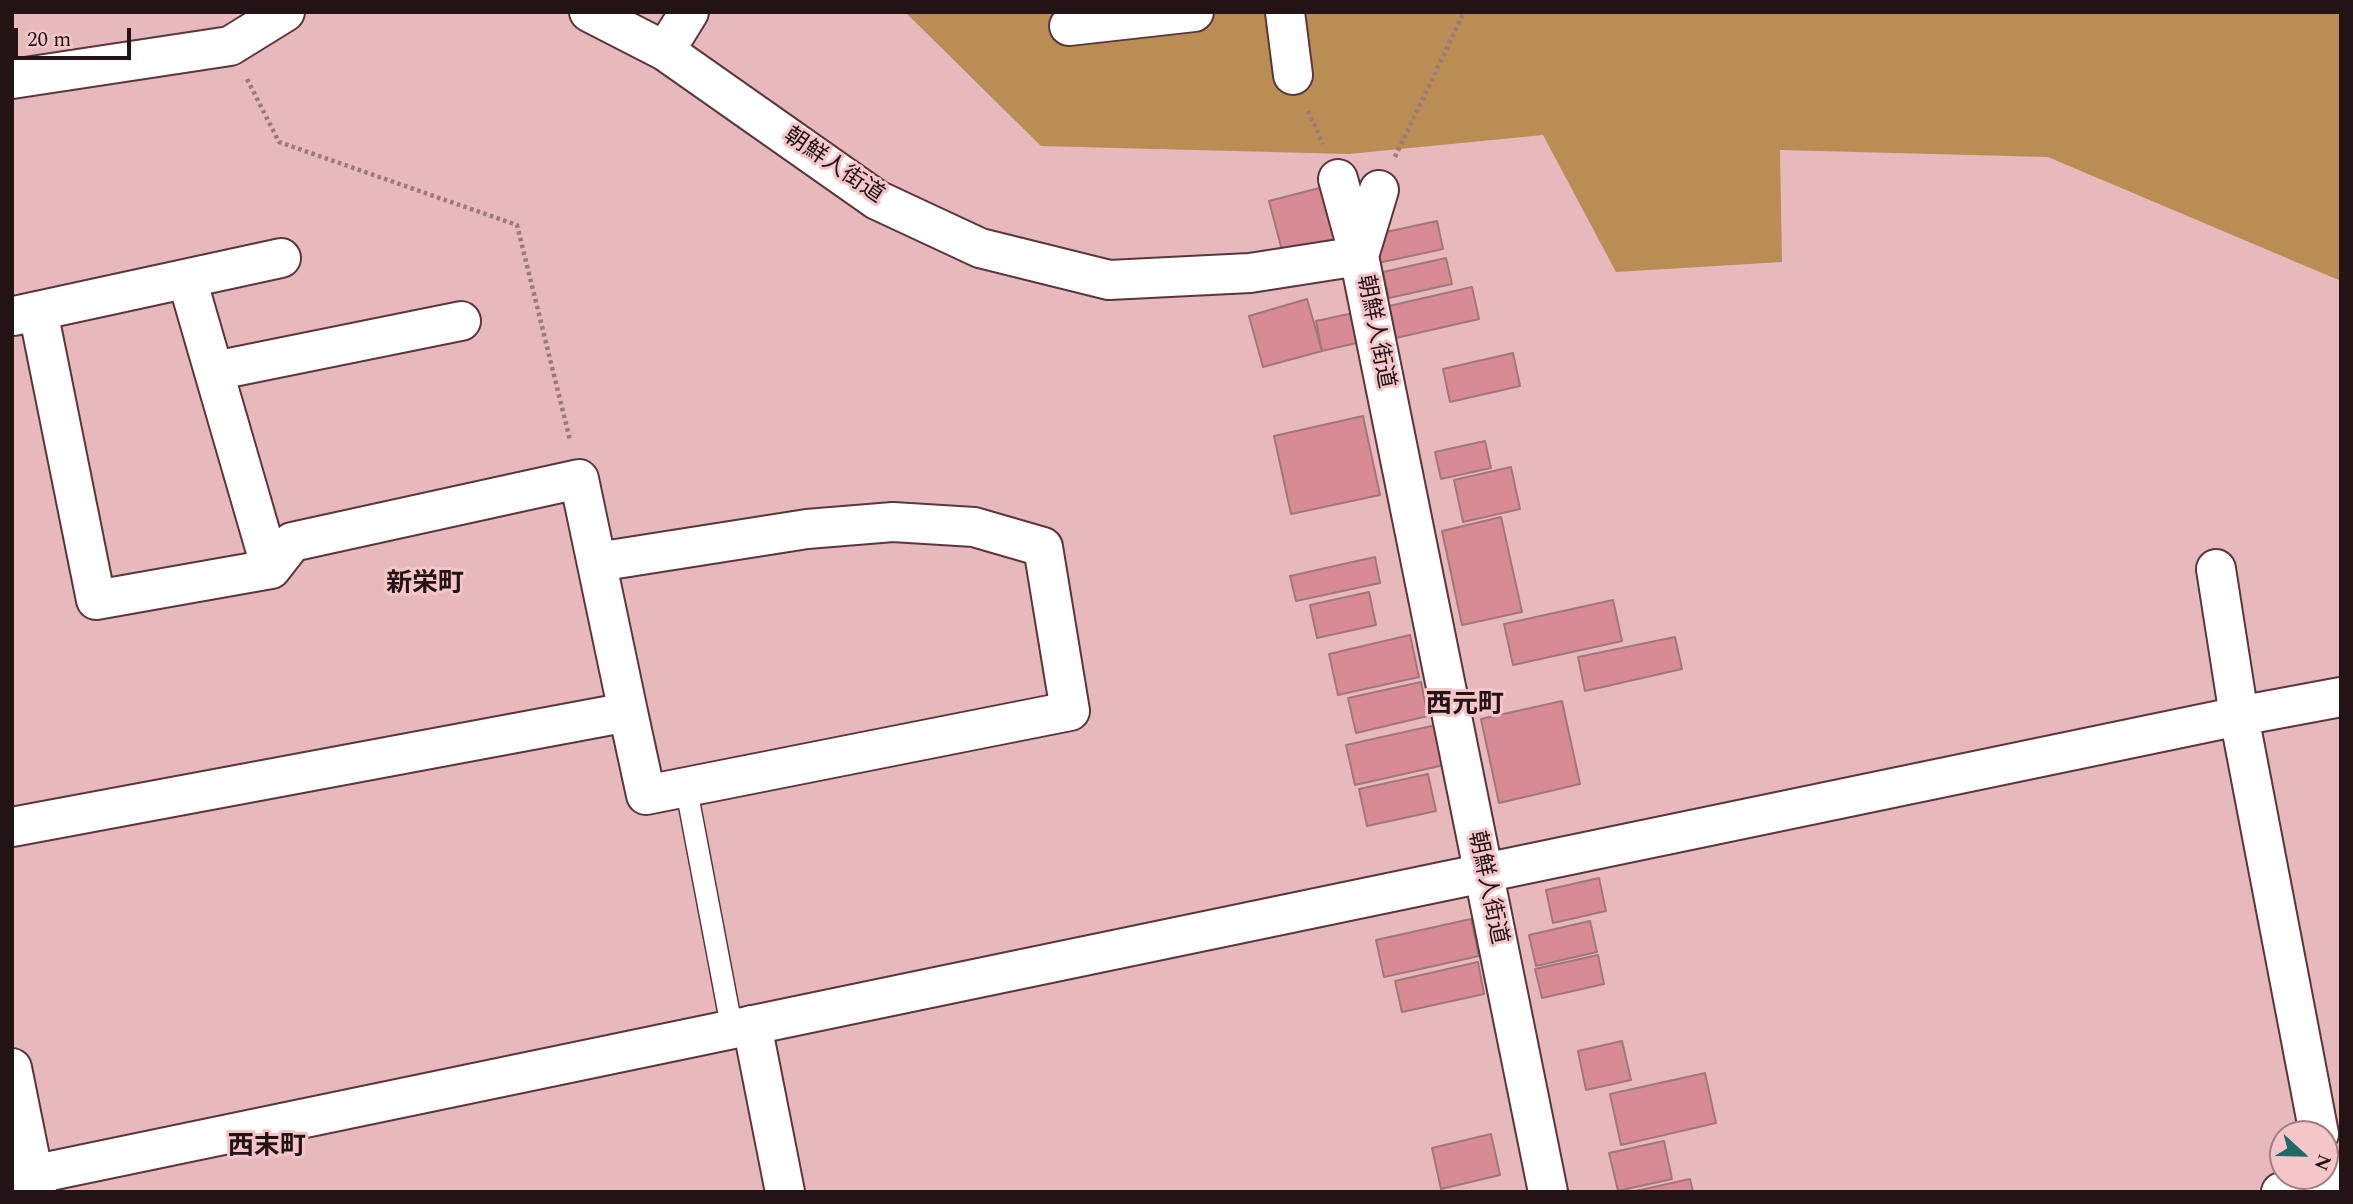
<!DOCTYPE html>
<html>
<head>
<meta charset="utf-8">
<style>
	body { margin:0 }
	#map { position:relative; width:2353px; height:1204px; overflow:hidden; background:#e7b9bd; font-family:Spectral,serif }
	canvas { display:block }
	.frame { position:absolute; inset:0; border:14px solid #231315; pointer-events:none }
	.north { position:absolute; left:2269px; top:1120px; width:70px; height:70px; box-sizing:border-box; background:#f4c6ca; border:2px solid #a07e82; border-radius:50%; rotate:112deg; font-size:19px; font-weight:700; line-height:28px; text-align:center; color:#231315 }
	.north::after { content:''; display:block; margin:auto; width:24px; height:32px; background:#1d6a67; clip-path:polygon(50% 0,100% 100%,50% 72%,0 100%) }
	.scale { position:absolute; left:14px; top:28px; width:117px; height:32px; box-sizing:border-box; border:4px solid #231315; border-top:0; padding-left:9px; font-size:21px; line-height:24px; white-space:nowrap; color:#231315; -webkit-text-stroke:5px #f4c6ca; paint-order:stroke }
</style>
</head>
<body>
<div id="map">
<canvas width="2353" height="1204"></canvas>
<div class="frame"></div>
<div class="north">N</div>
<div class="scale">20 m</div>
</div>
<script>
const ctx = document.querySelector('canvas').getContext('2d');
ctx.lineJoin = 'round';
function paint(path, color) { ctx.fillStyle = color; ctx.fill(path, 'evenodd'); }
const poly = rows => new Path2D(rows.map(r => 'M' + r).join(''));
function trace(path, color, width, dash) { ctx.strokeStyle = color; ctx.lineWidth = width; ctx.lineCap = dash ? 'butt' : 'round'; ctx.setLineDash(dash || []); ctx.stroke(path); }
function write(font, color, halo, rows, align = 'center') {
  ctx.font = font + ' Spectral,"Noto Sans JP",serif'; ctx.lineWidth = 6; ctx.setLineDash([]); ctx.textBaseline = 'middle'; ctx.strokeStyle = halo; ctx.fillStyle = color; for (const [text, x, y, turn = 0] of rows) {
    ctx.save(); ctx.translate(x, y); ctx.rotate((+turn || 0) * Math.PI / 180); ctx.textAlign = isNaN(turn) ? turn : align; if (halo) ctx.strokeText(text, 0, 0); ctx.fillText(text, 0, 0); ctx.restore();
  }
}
const green = poly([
	[905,12,2341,12,2341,281,2048,157,1780,150,1782,262,1616,272,1543,135,1349,154,1041,146]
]);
const building = poly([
	[1331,185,1345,238,1283,254,1269,201,1331,185],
	[1437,221,1443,249,1378,263,1372,235,1437,221],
	[1446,258,1452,284,1389,298,1383,272,1446,258],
	[1472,287,1479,319,1396,338,1389,306,1472,287],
	[1307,299,1322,351,1263,367,1249,316,1307,299],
	[1358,312,1365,341,1322,351,1316,321,1358,312],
	[1513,353,1520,386,1450,402,1443,369,1513,353],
	[1363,416,1380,495,1291,514,1274,436,1363,416],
	[1485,441,1491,468,1441,479,1435,452,1485,441],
	[1511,467,1520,509,1463,522,1454,480,1511,467],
	[1501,517,1522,612,1462,625,1442,531,1501,517],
	[1375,557,1380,583,1296,601,1290,576,1375,557],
	[1369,592,1376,625,1317,638,1310,605,1369,592],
	[1613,600,1622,641,1513,665,1504,624,1613,600],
	[1410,635,1419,677,1338,695,1329,654,1410,635],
	[1675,637,1682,669,1585,691,1578,657,1675,637],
	[1421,682,1428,716,1356,733,1348,698,1421,682],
	[1562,701,1580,784,1499,803,1481,719,1562,701],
	[1436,725,1444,765,1355,785,1346,745,1436,725],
	[1428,774,1436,811,1367,826,1359,789,1428,774],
	[1599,878,1606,911,1553,923,1546,890,1599,878],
	[1471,919,1479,956,1384,977,1376,940,1471,919],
	[1590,921,1597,952,1536,966,1529,935,1590,921],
	[1598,955,1604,984,1542,998,1535,969,1598,955],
	[1478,962,1484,994,1402,1012,1395,981,1478,962],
	[1622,1041,1631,1080,1586,1090,1578,1051,1622,1041],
	[1705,1073,1716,1123,1621,1145,1610,1094,1705,1073],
	[1491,1134,1500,1175,1441,1189,1432,1148,1491,1134],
	[1664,1141,1672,1179,1618,1191,1609,1153,1664,1141],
	[1690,1179,1693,1192,1631,1192,1690,1179]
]);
const path = poly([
	[247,79,279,142,517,225,570,440],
	[1308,111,1323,144],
	[1395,157,1464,12]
]);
const service = poly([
	[686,787,732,1029]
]);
const minor = poly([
	[589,12,665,51,877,200,980,248,1109,280,1250,273,1359,256],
	[1285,12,1293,75],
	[1069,26,1194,12],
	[665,51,689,12],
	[12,79,230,46,285,12],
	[1338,179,1359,256,1548,1192],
	[1359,256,1379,190],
	[187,279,271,569],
	[14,316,281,258],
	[214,371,461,321],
	[597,562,807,529,893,522,974,527,1043,547,1070,711,646,795,628,712],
	[2216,569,2239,716,2341,697],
	[12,827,628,712,579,479,292,542,271,569,96,600,38,311],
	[752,1025,785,1192],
	[12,1068,37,1192],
	[2281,1192,2341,1179]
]);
const tertiary = poly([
	[2325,1167,2330,1192],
	[12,1179,2239,716,2319,1134]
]);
const streetNames = [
	["朝鮮人街道",833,167,34],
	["朝鮮人街道",1374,332,79],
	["朝鮮人街道",1486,888,78]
];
const quarterNames = [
	["新栄町",425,586],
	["西元町",1465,707],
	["西末町",267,1149]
];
paint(green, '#b98d54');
paint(building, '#d98b95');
trace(building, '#a1777b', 2);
trace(service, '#5b363a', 24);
trace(minor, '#5b363a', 42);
trace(tertiary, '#5b363a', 42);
trace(path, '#9c797d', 4.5, [3.5, 3.5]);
trace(service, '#fff', 21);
trace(minor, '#fff', 38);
trace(tertiary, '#fff', 38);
write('23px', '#231315', '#f4c6ca', streetNames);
write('bold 26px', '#231315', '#f4c6ca', quarterNames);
</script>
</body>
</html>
